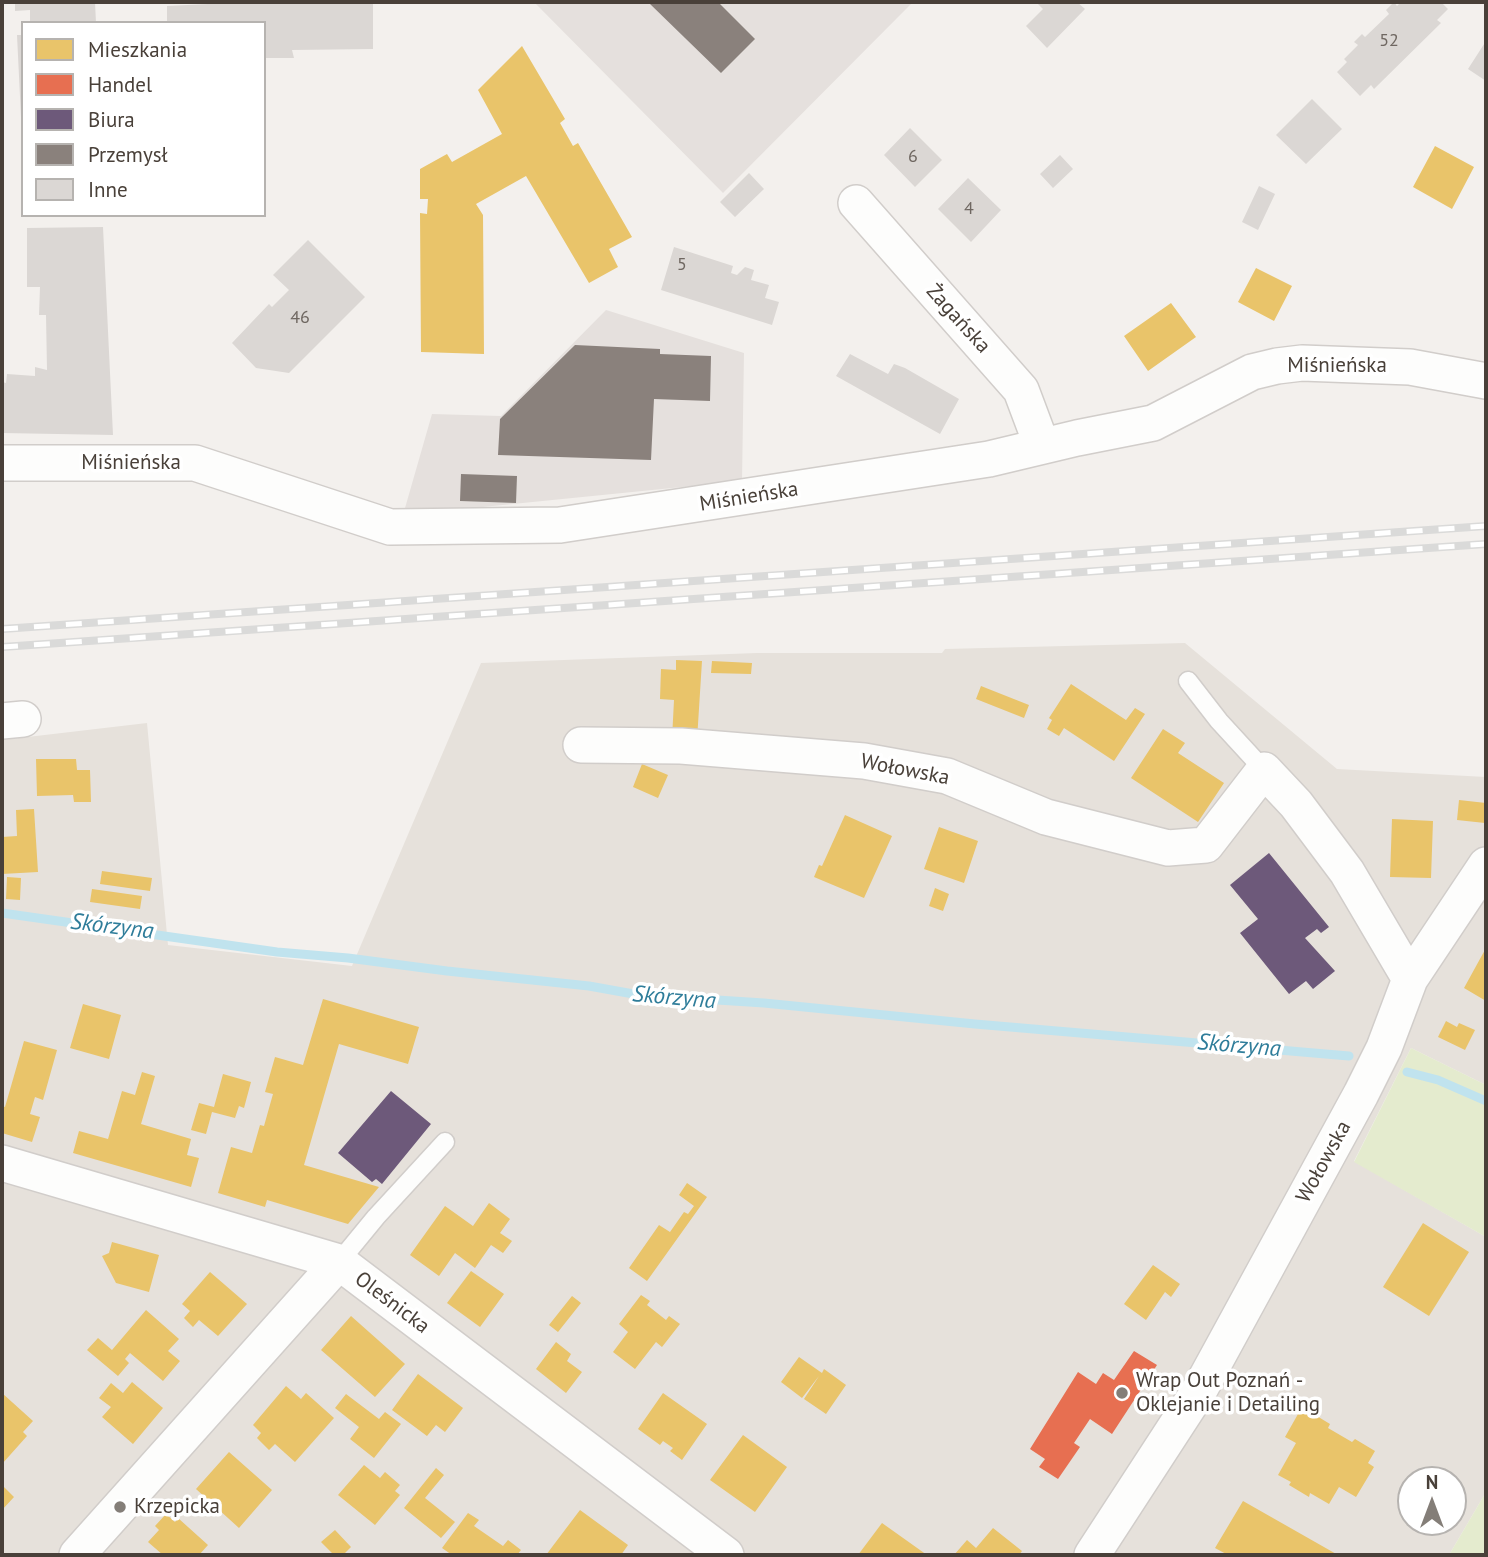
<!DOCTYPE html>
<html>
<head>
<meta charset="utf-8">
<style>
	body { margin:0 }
	#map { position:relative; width:1488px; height:1557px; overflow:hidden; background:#f3f0ed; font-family:"PT Sans",sans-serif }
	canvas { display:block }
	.frame { position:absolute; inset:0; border:4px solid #494039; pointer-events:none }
	.legend { position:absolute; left:21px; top:21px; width:245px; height:196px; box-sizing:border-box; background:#fff; border:2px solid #b6b3b0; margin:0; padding:9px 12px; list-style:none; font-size:21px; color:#494039 }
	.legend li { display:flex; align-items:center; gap:14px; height:35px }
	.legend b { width:35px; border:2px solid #b6b3b0 }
	.north { position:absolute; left:1397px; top:1466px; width:70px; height:70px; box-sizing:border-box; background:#fff; border:2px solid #b6b3b0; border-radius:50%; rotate:0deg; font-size:19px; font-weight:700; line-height:28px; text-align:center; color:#494039 }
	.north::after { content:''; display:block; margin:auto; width:24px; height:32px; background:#847e78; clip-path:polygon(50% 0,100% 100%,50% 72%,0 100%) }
</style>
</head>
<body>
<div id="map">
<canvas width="1488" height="1557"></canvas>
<div class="frame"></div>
<ul class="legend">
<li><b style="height:19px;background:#e9c46a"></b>Mieszkania</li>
<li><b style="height:19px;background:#e76f51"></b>Handel</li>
<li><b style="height:19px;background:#6d597a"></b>Biura</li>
<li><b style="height:19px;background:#8a817c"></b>Przemysł</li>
<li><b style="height:19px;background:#dbd7d4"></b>Inne</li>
</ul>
<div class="north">N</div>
</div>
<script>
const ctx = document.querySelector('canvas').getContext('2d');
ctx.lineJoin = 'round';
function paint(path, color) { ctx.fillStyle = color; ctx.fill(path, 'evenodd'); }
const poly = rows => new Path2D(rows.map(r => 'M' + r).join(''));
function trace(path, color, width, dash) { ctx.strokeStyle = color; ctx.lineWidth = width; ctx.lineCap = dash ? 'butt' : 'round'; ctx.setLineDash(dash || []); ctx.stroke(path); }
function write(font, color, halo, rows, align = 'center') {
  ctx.font = font + ' "PT Sans",sans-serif'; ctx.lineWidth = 7; ctx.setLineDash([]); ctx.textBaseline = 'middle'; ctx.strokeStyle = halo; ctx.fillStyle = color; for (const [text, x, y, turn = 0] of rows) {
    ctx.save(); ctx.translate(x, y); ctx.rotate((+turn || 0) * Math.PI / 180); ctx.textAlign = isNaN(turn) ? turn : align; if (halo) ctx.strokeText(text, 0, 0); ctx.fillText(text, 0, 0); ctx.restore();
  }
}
const residential = poly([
	[1185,643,1337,769,1486,777,1486,1085,1411,1048,1354,1161,1486,1237,1486,1492,1449,1555,2,1555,2,740,147,723,168,945,352,966,481,663,757,653,942,653,945,649],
	[1411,1480,1453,1480,1453,1522,1411,1522]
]);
const industrial = poly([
	[534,2,913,2,723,193],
	[606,310,744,353,742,481,403,515,432,414,501,416]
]);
const green = poly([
	[1411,1048,1486,1085,1486,1237,1354,1162],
	[1486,1492,1486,1555,1449,1555]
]);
const homes = poly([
	[522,46,565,119,560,123,573,146,578,143,632,237,609,249,618,267,589,283,526,176,476,204,483,215,484,354,421,352,420,213,427,214,428,199,420,199,420,169,447,154,452,162,502,134,478,90],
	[1435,146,1474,167,1452,209,1413,187],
	[1256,268,1292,286,1274,321,1238,302],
	[1171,303,1196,337,1148,371,1124,336],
	[676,660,702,661,697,740,672,739,674,700,660,699,661,669,676,670],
	[712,661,752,663,751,674,711,673],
	[1071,684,1126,720,1135,708,1145,714,1114,761,1064,728,1059,736,1047,729,1052,720,1049,718],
	[981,686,1029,705,1024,718,976,699],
	[1163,729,1185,743,1178,753,1224,783,1198,822,1131,778],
	[36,759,76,759,77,770,90,770,91,802,74,802,73,795,37,796],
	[642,764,668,775,658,798,633,787],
	[1459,800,1486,803,1485,823,1457,820],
	[34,809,38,872,2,874,2,837,17,836,16,810],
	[845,815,892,836,864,898,814,877,819,865,822,866],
	[1392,819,1433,821,1431,878,1390,877],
	[939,827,978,841,964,883,924,869],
	[102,871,152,878,150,891,100,884],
	[7,877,21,878,20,900,6,899],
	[935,888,949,894,943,911,929,906],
	[92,889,142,896,140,909,90,902],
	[1486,948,1486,1001,1464,988],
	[323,999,419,1027,408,1064,339,1044,304,1165,379,1187,348,1224,267,1200,265,1207,218,1193,231,1147,252,1153,260,1125,264,1126,273,1094,265,1092,275,1057,303,1065],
	[83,1004,121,1015,109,1059,70,1048],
	[1446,1021,1457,1027,1459,1023,1475,1030,1465,1050,1438,1037],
	[24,1041,57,1050,43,1100,35,1097,30,1114,40,1117,32,1142,2,1133,2,1106,5,1107],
	[142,1072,155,1076,141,1124,191,1139,187,1155,199,1158,191,1187,73,1153,79,1131,108,1139,122,1091,135,1095],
	[223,1074,251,1082,244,1108,239,1106,235,1118,212,1112,206,1134,191,1130,199,1103,214,1107],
	[687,1183,707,1197,647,1281,629,1268,659,1225,670,1232,684,1212,688,1214,694,1206,679,1195],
	[489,1203,510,1219,500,1233,512,1241,503,1253,491,1245,475,1268,455,1253,439,1276,410,1255,445,1206,473,1226],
	[1423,1223,1469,1252,1429,1316,1383,1287],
	[112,1242,159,1255,149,1292,116,1283,102,1256,109,1253],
	[1153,1265,1180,1284,1171,1297,1165,1292,1146,1320,1124,1304],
	[471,1271,504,1294,480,1327,447,1303],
	[210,1272,247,1304,218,1336,199,1320,193,1327,184,1318,190,1311,182,1304],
	[641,1295,650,1301,647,1305,666,1320,669,1316,680,1324,662,1347,656,1342,635,1369,613,1352,628,1332,619,1324],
	[572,1296,581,1303,558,1332,549,1325],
	[146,1310,179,1339,168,1351,180,1361,163,1381,130,1353,125,1359,129,1363,118,1376,87,1350,98,1338,112,1350],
	[351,1316,405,1364,375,1397,321,1350],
	[556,1342,571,1354,567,1361,582,1372,566,1393,536,1369],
	[799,1357,822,1373,824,1369,846,1385,826,1414,804,1399,819,1376,802,1398,781,1382],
	[418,1374,463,1408,445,1432,436,1425,427,1436,392,1410],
	[132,1382,163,1408,133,1444,102,1417,111,1407,99,1398,111,1383,123,1393],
	[286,1386,301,1399,306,1393,334,1418,295,1462,275,1444,269,1450,257,1438,261,1433,253,1425],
	[2,1393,33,1421,23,1432,27,1436,2,1464],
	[663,1393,707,1424,682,1460,670,1451,673,1448,663,1441,660,1445,638,1429],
	[346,1394,379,1419,385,1412,401,1424,374,1458,350,1439,359,1427,335,1408],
	[1302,1407,1330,1424,1328,1428,1352,1442,1355,1439,1375,1451,1368,1463,1374,1467,1356,1497,1339,1487,1329,1504,1310,1493,1309,1497,1289,1485,1291,1482,1278,1475,1296,1443,1285,1437],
	[743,1435,787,1467,755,1512,710,1480],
	[229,1452,272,1490,239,1528,196,1489],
	[364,1465,380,1478,385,1472,400,1485,395,1491,400,1495,375,1525,338,1495],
	[436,1468,444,1475,425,1498,455,1522,441,1538,404,1508],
	[2,1485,14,1497,2,1510],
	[1243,1501,1338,1555,1228,1555,1215,1548],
	[580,1510,628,1545,621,1555,546,1555],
	[468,1513,479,1520,474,1526,503,1546,508,1540,521,1550,517,1555,452,1555,442,1548],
	[166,1514,175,1522,178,1518,208,1545,199,1555,163,1555,148,1542,159,1530,155,1526],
	[882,1523,927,1555,858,1555],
	[993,1528,1022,1551,1019,1555,954,1555,967,1540,976,1548],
	[335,1530,351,1547,343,1555,334,1555,321,1542]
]);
const shops = poly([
	[1134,1351,1157,1365,1112,1434,1090,1419,1074,1443,1080,1447,1058,1479,1039,1467,1045,1459,1030,1449,1078,1372,1096,1384,1103,1373,1114,1380]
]);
const offices = poly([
	[1269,853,1329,927,1321,933,1317,929,1305,938,1335,971,1313,989,1306,981,1289,994,1240,933,1258,919,1230,885],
	[391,1091,431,1124,382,1184,376,1179,372,1182,338,1153]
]);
const industry = poly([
	[651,2,718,2,755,39,721,73,649,3],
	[575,345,660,349,660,354,711,356,710,401,654,399,651,460,498,455,500,419],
	[461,474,517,476,516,503,460,501]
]);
const stream = poly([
	[2,913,277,952,348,958,447,971,589,986,639,995,764,1003,975,1024,1349,1056],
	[1407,1072,1438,1080,1486,1101]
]);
const building = poly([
	[15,2,95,2,96,23,30,23,30,10,15,11],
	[208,2,373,2,373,49,292,50,294,58,264,58,264,23,167,23,167,6,208,4],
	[1036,2,1077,2,1085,9,1047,48,1026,26,1043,9],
	[1394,2,1397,6,1401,2,1441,2,1448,9,1437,20,1441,23,1374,89,1371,85,1360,96,1337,72,1347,62,1344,59,1358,45,1354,42,1362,34,1365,37,1389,14,1386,10],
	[17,35,23,35,23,117,21,117],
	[1486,41,1486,81,1468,69],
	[1312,99,1342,129,1306,164,1276,135],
	[910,128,942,160,915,187,884,155],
	[1060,155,1073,169,1053,188,1040,174],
	[749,173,764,189,735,217,720,202],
	[968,178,1001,210,971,242,938,209],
	[1259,186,1275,194,1258,230,1242,222],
	[103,227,113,435,2,433,2,382,6,383,7,374,35,376,35,367,47,370,46,315,39,315,40,287,27,287,27,228],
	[308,240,365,297,289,373,256,368,232,343,269,304,272,307,289,290,273,275],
	[674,247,733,266,731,273,737,275,745,267,754,270,751,280,769,285,765,298,779,302,772,325,661,290],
	[850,354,888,374,894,364,905,368,959,399,940,434,836,376]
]);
const lane = poly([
	[1188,681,1219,721,1264,770],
	[339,1262,376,1217,445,1142]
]);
const street = poly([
	[856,203,1021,390,1042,446],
	[2,463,195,463,390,527,560,525,989,459,1077,438,1153,423,1252,372,1277,366,1302,363,1410,367,1486,381],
	[2,721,23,719],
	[581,745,681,746,864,761,947,776,1046,817,1168,848,1206,845,1264,770,1296,804,1347,872,1410,979],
	[2,1163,339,1262,726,1555],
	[77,1555,339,1262],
	[1092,1555,1200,1389,1361,1094,1384,1048,1410,979,1486,865]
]);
const rail = poly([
	[2,629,1486,526],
	[2,647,1486,544]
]);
const markers = [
	[1122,1393,7,"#847e78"],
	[120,1507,7,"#847e78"]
];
const numberNames = [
	["52",1389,41],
	["6",913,157],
	["4",969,209],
	["5",682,265],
	["46",300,318]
];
const streetNames = [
	["Żagańska",958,319,48],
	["Miśnieńska",1337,366],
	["Miśnieńska",131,463],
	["Miśnieńska",749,497,-9],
	["Wołowska",905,770,11],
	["Wołowska",1324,1162,-61],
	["Oleśnicka",392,1303,37]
];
const poiNames = [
	["Wrap Out Poznań -",1136,1381],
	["Oklejanie i Detailing",1136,1405],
	["Krzepicka",134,1507]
];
const waterNames = [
	["Skórzyna",112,927,7],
	["Skórzyna",674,998,5],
	["Skórzyna",1239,1046,5]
];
paint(residential, '#e6e1db');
paint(industrial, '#e5e0dd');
paint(green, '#e4ebce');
paint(homes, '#e9c46a');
paint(shops, '#e76f51');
paint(offices, '#6d597a');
paint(industry, '#8a817c');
trace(stream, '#c0e3ee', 9);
paint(building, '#dbd7d4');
trace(lane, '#d1cdca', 21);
trace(street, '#d1cdca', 38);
trace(lane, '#fdfdfc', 18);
trace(street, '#fdfdfc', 35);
trace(rail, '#dadad9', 8);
trace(rail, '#fff', 5, [16]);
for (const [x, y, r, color] of markers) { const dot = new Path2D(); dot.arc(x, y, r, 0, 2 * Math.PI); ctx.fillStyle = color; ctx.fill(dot); trace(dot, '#fff', 2.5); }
write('18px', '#6f6761', null, numberNames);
write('21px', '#494039', '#fff', streetNames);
write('21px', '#494039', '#fff', poiNames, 'left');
write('italic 23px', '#2f7d9a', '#fff', waterNames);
</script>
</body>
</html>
